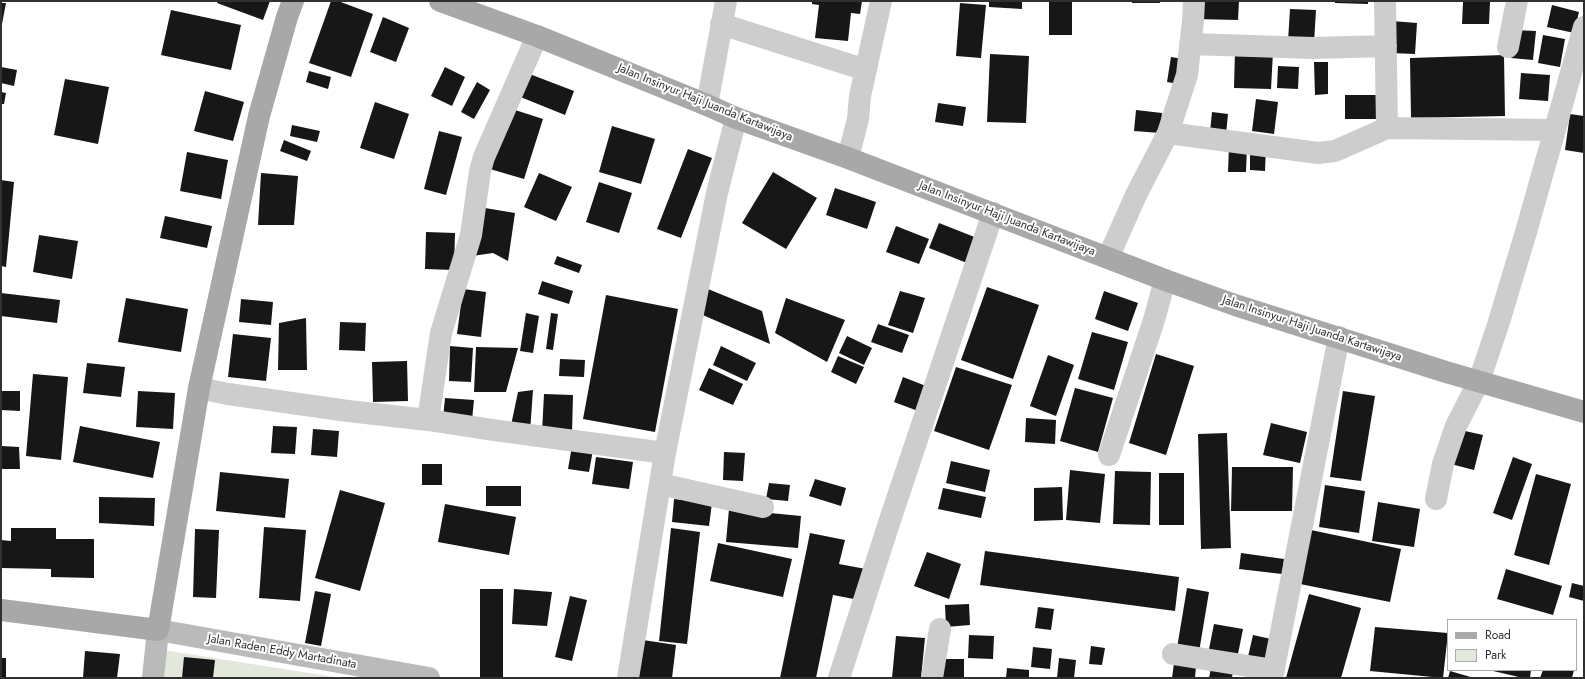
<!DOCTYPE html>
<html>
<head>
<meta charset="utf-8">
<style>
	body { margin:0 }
	#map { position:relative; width:1585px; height:679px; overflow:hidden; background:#fff; font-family:Jost,sans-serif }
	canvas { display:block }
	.frame { position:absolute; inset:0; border:2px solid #303030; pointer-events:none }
	.legend { position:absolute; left:1447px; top:619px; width:130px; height:52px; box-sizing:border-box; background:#fff; border:1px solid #acacac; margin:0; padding:5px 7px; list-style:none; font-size:12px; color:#303030 }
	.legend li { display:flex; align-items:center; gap:8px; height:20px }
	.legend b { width:20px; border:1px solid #acacac }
</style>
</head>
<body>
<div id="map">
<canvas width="1585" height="679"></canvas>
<div class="frame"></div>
<ul class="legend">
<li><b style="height:5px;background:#a8a8a8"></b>Road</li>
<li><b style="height:11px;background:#e3e8dc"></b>Park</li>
</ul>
</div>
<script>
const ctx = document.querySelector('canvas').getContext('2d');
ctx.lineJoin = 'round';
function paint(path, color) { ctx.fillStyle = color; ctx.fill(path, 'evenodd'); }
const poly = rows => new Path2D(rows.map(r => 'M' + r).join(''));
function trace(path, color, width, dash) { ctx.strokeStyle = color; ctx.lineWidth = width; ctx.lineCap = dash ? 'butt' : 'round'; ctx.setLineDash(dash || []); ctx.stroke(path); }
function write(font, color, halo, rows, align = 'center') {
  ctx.font = font + ' Jost,sans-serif'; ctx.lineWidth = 4; ctx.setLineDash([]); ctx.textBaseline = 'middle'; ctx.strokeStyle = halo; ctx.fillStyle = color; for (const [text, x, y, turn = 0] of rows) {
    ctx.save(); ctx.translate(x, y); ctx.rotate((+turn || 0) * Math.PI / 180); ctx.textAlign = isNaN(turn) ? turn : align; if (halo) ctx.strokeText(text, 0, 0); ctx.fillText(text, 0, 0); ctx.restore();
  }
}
const green = poly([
	[163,650,341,678,160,678]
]);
const building = poly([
	[218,1,270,1,263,20,217,3],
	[331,1,338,1,373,14,351,77,309,63],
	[812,1,862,1,860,14,851,13,848,41,815,38,819,5,812,4],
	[989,1,1022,1,1022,9,989,7],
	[1132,1,1160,1,1160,3,1132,3],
	[1197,1,1239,1,1238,20,1196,19],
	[1335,1,1368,1,1368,4,1335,3],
	[1049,2,1072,2,1072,35,1049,35],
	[1463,2,1490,2,1489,24,1462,24],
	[1,3,6,3,2,24,1,24],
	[960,3,986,5,981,58,956,56],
	[1552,5,1579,12,1574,33,1547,27],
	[1290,9,1316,10,1314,43,1288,41],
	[171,10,241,25,231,70,161,55],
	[383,17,409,28,396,62,370,52],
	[1392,21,1417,23,1415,54,1390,53],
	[1514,30,1536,31,1533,60,1511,58],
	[1543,35,1565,39,1560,67,1538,63],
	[1235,50,1273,52,1271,89,1234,88],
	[990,54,1029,56,1026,123,987,122],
	[1504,55,1505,116,1411,118,1410,58],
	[1171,57,1183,59,1179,84,1167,82],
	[1314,62,1328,62,1328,94,1315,95],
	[1278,66,1299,67,1298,89,1277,88],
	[1,67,17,70,14,86,1,83],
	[445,67,465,77,452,106,431,96],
	[309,71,331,77,328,89,306,82],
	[527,73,574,91,565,115,518,96],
	[1521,73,1550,75,1548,101,1519,99],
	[65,79,109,87,98,144,54,135],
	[477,82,490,90,474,119,461,112],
	[205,91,244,102,233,141,194,131],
	[1,92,6,93,4,104,1,104],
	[1345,95,1379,95,1379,119,1345,119],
	[1256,99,1278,102,1274,134,1252,131],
	[375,102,409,114,394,159,360,148],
	[938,103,966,107,963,126,935,122],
	[509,108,543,119,524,179,490,169],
	[1136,110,1162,113,1160,133,1134,131],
	[1212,112,1228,114,1226,134,1210,132],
	[1570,114,1584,116,1584,153,1565,150],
	[292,125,320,131,317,142,290,136],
	[612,126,655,139,641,184,599,172],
	[439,131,462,137,446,195,424,189],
	[284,140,311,151,307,161,280,151],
	[1229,146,1247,146,1246,172,1228,172],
	[1250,146,1266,146,1265,171,1250,170],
	[688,149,712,158,681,238,657,229],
	[187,152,228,160,221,199,180,191],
	[773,172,817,198,786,249,742,223],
	[261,173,298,176,294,225,258,225],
	[539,173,572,187,556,221,524,207],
	[1,180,14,182,6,267,1,266],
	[599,182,632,193,619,233,586,222],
	[835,188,876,202,867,229,826,215],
	[479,207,515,213,508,261,493,253,472,256],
	[165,216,212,226,207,248,160,238],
	[939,223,977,238,967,263,929,248],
	[896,226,929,239,919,264,886,252],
	[426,232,455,233,454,270,425,269],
	[39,235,78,241,72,279,33,272],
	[557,256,582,265,579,273,554,264],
	[542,281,573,291,569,304,538,294],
	[987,287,1039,305,1013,379,961,360],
	[463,289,486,292,481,337,457,334],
	[708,289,762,311,770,344,698,313],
	[900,291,925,298,913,333,888,325],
	[1104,291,1138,303,1128,331,1095,319],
	[1,293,60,300,57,323,1,316],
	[606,295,678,309,655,432,583,419],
	[126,298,188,309,181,352,118,342],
	[786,298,845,320,827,362,775,333],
	[241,299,273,302,271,325,239,322],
	[526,313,539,316,533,353,520,351],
	[551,313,558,314,553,350,546,349],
	[306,318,307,370,278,370,279,323],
	[340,322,366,323,365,351,339,350],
	[878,324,909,335,902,353,871,342],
	[1092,332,1128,342,1114,390,1078,379],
	[233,334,271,338,266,381,228,377],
	[847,336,872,348,864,365,839,353],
	[450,346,473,348,471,382,449,381],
	[721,346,756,363,747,381,713,365],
	[476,347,518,348,506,392,474,392],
	[1156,354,1194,366,1166,455,1129,443],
	[1048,355,1074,365,1056,416,1030,406],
	[838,356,864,367,856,384,831,372],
	[560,359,585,360,584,377,559,376],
	[407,361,408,401,373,402,372,362],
	[87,363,125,367,121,397,83,393],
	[956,367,1012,385,989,450,934,431],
	[709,368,743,384,733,405,699,390],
	[33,374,68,377,61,460,26,456],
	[903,377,926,386,918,411,894,402],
	[1075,388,1113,398,1098,452,1060,441],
	[533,390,530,432,510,430,518,392],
	[1,391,20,391,20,411,1,410],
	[138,391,175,393,173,429,136,427],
	[1343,391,1375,396,1361,481,1330,477],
	[544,394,573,395,572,434,542,432],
	[445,398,474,400,472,420,443,418],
	[1026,418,1056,420,1055,444,1025,442],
	[1271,423,1307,432,1300,463,1263,455],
	[80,426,160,442,153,478,73,462],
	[273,426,297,427,295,454,271,453],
	[313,429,339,431,337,457,311,455],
	[1456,429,1483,435,1474,470,1447,463],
	[1227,433,1231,548,1201,549,1198,434],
	[1,446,19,447,20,469,1,469],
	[572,446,593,450,589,472,568,469],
	[724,452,745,453,743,481,723,480],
	[596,457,633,462,629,489,592,484],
	[1513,457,1532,464,1512,520,1493,513],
	[951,461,990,470,985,492,946,483],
	[422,464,442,464,442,485,422,485],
	[1232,467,1293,467,1292,511,1231,511],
	[1070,470,1105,474,1100,523,1066,520],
	[1115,471,1151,472,1150,525,1113,524],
	[220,472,289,479,285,518,216,511],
	[1159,473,1184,473,1184,525,1159,525],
	[1536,474,1571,484,1549,565,1514,555],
	[815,479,846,488,841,506,809,496],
	[769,483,790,485,788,501,766,499],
	[1325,485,1365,491,1359,533,1319,527],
	[486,486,521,486,521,506,486,506],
	[1062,487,1063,520,1034,521,1034,488],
	[943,488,986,497,981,518,938,509],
	[340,490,385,503,360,591,315,578],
	[99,497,155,498,154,526,99,523],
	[674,499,712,503,709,526,672,522],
	[1378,502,1420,509,1414,547,1372,541],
	[445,504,516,517,509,555,438,542],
	[729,509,801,516,798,548,726,542],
	[264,527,306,530,300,601,259,598],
	[11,528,56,528,56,539,94,539,94,578,51,577,51,569,1,568,1,540,11,541],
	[671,528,700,532,687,644,659,641],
	[195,529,219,530,216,598,193,597],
	[1311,530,1401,549,1390,602,1300,584],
	[810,533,845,540,839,564,866,569,859,600,833,595,816,678,780,678],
	[718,543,792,559,783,597,710,581],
	[985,551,1179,577,1175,611,980,585],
	[927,552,961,564,949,599,914,586],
	[1241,553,1284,559,1282,574,1239,569],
	[1506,569,1562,586,1553,615,1497,599],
	[1572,583,1584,586,1584,601,1569,597],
	[1187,588,1209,592,1199,652,1177,648],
	[480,589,503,589,503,678,480,678],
	[514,589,552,592,547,626,512,624],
	[315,591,331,594,321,646,305,643],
	[1309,594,1361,608,1341,678,1286,678],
	[570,596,587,600,572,661,555,657],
	[969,604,970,625,946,627,945,605],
	[1038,607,1054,609,1051,630,1035,628],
	[1214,624,1243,629,1237,659,1208,654],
	[1375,627,1448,633,1443,678,1370,671],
	[969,635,994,636,993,659,968,658],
	[1253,635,1271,639,1266,665,1247,661],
	[896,636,925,638,921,678,892,678],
	[643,640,676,645,672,678,638,678],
	[1091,646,1105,648,1102,665,1089,664],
	[1033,647,1052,649,1050,669,1031,667],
	[85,651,120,654,117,678,83,678],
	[184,657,215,660,213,678,182,678],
	[1,658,6,658,6,678,1,678],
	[1059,658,1076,660,1074,678,1057,678],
	[938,659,964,659,964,678,938,678],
	[1174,663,1196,667,1195,678,1172,678],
	[1007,668,1029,670,1029,678,1006,678],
	[1211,668,1233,671,1232,678,1209,678],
	[1489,670,1531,670,1530,678,1523,678],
	[1543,670,1574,670,1572,678,1540,678],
	[1450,671,1474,678,1448,678]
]);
const street = poly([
	[1385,1,1387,128],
	[721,24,866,70],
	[1190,44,1313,48,1386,46],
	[1508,47,1517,1],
	[707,105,726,1],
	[1168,133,1318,153,1335,151,1387,128,1555,130],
	[848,158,858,119,860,96,881,1],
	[1108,258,1136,195,1168,133,1187,75,1193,21,1194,1],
	[199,388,228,394,348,411,428,420,493,430,665,453],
	[428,420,441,333,471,235,480,171,484,157,537,36],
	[1109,455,1154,320,1165,280],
	[660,484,763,507],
	[1436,499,1443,464,1456,426,1479,381,1498,325,1526,232,1584,27],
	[1173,654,1274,670],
	[628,678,665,453,717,193,736,118],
	[839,678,890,520,993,213],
	[932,678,940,629],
	[1272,678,1339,337]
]);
const secondary = poly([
	[153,678,158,630,429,678]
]);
const primary = poly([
	[440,1,537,36,707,105,736,118,848,158,1165,280,1235,305,1446,372,1584,412],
	[1,610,158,630,199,388,259,116,287,17,293,1]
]);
const streetNames = [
	["Jalan Insinyur Haji Juanda Kartawijaya",705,103,22],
	["Jalan Insinyur Haji Juanda Kartawijaya",1007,219,21],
	["Jalan Insinyur Haji Juanda Kartawijaya",1312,329,18],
	["Jalan Raden Eddy Martadinata",282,652,10]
];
paint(green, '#e3e8dc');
paint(building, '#171717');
trace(street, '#cdcdcd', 22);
trace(secondary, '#bababa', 22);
trace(primary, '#a8a8a8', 22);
write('12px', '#303030', '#fff', streetNames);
</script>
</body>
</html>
